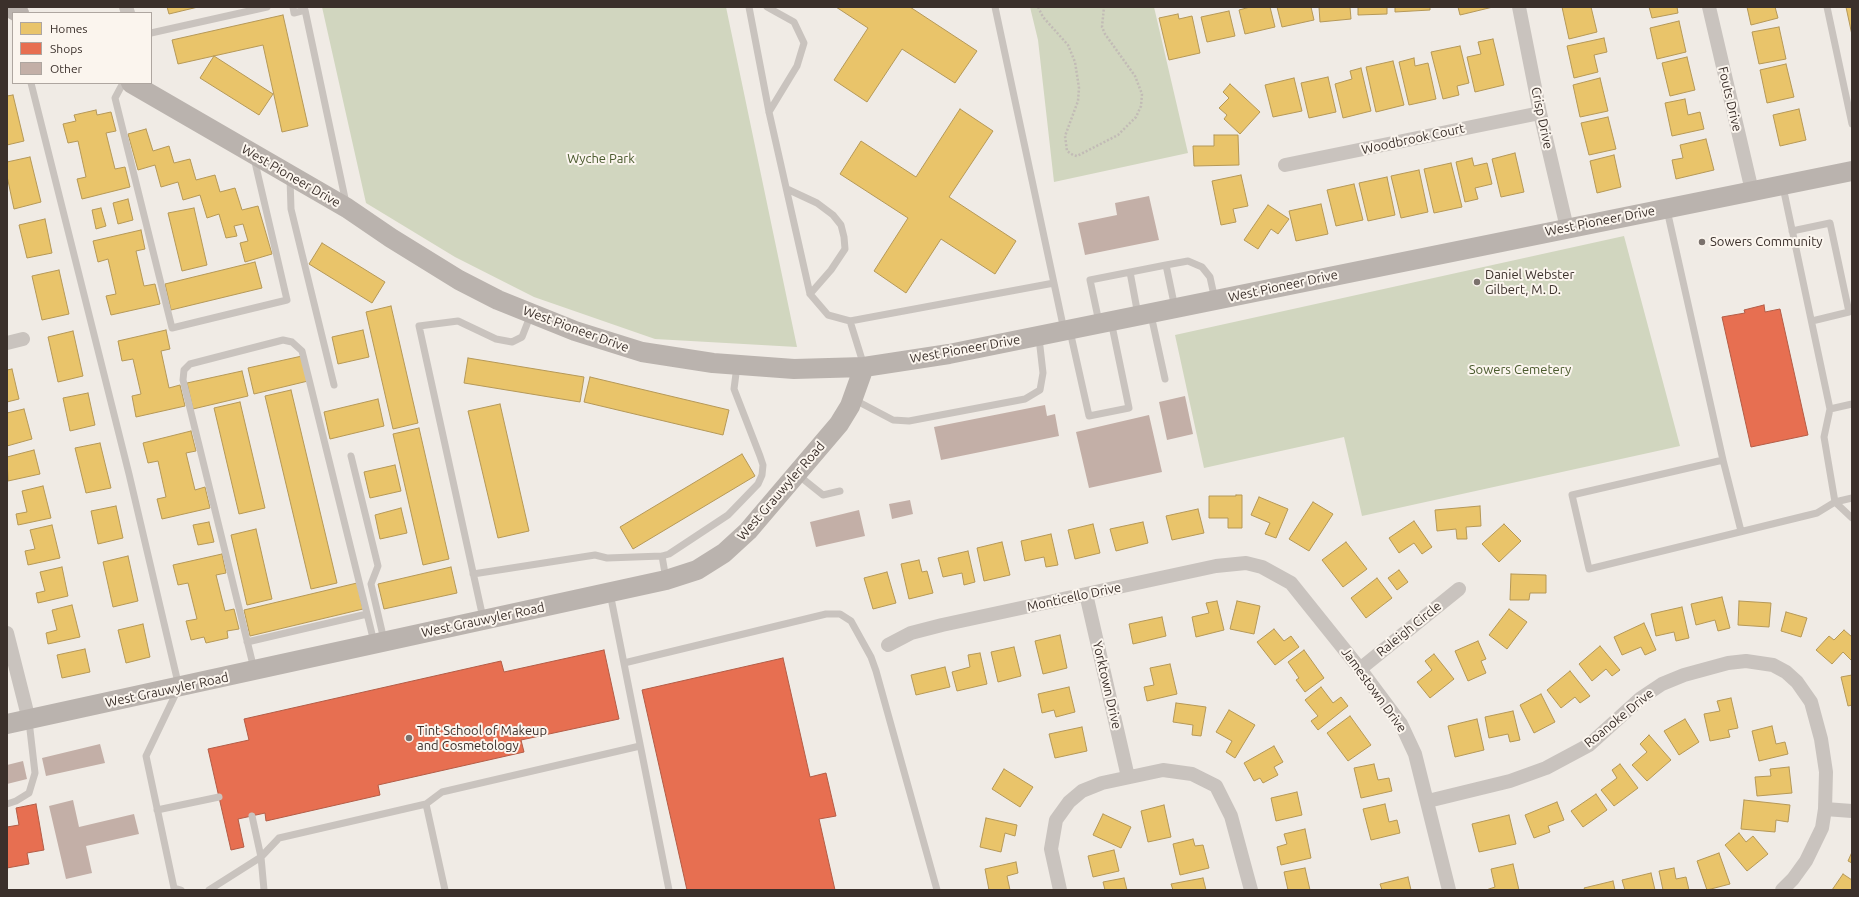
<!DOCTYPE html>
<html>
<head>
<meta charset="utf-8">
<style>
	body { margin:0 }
	#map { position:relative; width:1859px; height:897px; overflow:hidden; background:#f0ebe5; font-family:Ubuntu,sans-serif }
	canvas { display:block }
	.frame { position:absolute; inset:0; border:8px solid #3b302b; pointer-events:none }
	.legend { position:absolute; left:12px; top:12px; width:140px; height:72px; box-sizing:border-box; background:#fbf5ee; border:1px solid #aea6a0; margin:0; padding:5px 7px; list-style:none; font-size:12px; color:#3b302b }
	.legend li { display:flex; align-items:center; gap:8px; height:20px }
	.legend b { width:20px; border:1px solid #aea6a0 }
</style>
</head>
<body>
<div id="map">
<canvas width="1859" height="897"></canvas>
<div class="frame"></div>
<ul class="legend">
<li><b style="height:11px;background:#e9c46a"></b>Homes</li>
<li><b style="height:11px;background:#e76f51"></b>Shops</li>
<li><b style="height:11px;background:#c3afa7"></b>Other</li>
</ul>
</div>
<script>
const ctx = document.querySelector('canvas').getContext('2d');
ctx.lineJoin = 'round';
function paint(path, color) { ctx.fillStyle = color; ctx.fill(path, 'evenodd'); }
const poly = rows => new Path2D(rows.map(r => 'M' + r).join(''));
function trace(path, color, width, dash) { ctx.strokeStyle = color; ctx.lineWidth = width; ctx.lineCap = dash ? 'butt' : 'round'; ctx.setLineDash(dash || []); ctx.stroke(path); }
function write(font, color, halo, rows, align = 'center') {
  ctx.font = font + ' Ubuntu,sans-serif'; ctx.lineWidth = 4; ctx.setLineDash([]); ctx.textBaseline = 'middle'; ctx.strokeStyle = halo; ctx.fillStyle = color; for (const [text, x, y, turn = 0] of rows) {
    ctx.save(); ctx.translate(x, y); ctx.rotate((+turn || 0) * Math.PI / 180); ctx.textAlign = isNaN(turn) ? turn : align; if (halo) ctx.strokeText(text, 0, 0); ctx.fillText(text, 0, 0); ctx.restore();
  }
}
const green = poly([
	[322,7,726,7,797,347,655,339,534,297,455,257,366,203],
	[1030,7,1154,7,1188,153,1054,182,1038,40],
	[1624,236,1680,446,1362,516,1344,437,1204,468,1175,335]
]);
const homes = poly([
	[167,7,198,7,169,14,167,7],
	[836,7,910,7,977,51,955,83,902,49,867,102,834,80,868,28,836,7],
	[1250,7,1270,7,1275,27,1245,34,1239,10,1250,7],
	[1277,7,1311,7,1314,20,1282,27,1277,7],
	[1319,7,1350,7,1351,19,1320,22,1319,7],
	[1358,7,1387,7,1387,14,1358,15,1358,7],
	[1395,7,1430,7,1430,10,1395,12,1395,7],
	[1458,7,1493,7,1460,15,1458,7],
	[1562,7,1591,7,1597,32,1569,39,1562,7],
	[1649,7,1677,7,1678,13,1652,18,1649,7],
	[1747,7,1775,7,1778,18,1751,25,1747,7],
	[1846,7,1852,7,1852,35,1846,7],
	[1229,11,1235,36,1207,42,1201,17,1229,11],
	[1178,14,1179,19,1192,16,1200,53,1169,60,1159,18,1178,14],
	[283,15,308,126,282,132,263,45,178,64,172,40,283,15],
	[1679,21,1686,52,1657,59,1650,28,1679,21],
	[1779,27,1786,59,1759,64,1752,32,1779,27],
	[1604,38,1607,52,1594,55,1598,72,1574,78,1567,46,1604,38],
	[1493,39,1504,85,1475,92,1467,57,1481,54,1478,42,1493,39],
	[1460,46,1469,83,1457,86,1459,95,1443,99,1431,52,1460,46],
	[214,56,273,94,259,115,200,78,214,56],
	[1687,57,1695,90,1670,96,1662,63,1687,57],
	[1414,58,1415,66,1428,63,1436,99,1409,105,1399,62,1414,58],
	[1393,61,1404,105,1376,112,1366,67,1393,61],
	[1786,64,1794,97,1767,103,1760,70,1786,64],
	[1361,68,1371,111,1343,118,1335,84,1352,79,1350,71,1361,68],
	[1328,77,1336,112,1309,118,1301,83,1328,77],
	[1294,78,1302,111,1273,117,1265,85,1294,78],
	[1600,78,1608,111,1580,117,1573,85,1600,78],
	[1230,84,1260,112,1240,134,1224,119,1227,115,1219,108,1229,98,1223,92,1230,84],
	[13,95,24,141,7,145,7,96,13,95],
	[1685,99,1688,115,1700,112,1704,129,1672,136,1665,103,1685,99],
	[960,109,993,131,949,197,1016,241,995,274,941,239,906,293,874,271,908,218,840,174,861,141,916,177,960,109],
	[1799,109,1806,140,1780,146,1773,115,1799,109],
	[96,110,97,115,111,112,116,131,106,133,115,169,125,167,130,187,82,199,77,179,86,177,78,141,68,143,63,124,76,121,74,115,96,110],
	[1608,117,1616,149,1589,155,1581,123,1608,117],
	[146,129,153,151,169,146,174,163,190,159,196,180,215,175,220,192,235,188,242,210,258,206,272,254,245,262,240,243,248,241,243,224,234,226,237,236,226,238,219,214,207,218,200,195,183,200,178,182,161,187,155,165,138,170,128,134,146,129],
	[1214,135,1238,135,1239,165,1194,166,1193,146,1214,146,1214,135],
	[1706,139,1714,170,1676,179,1672,160,1683,158,1680,145,1706,139],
	[1515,153,1524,192,1501,197,1492,159,1515,153],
	[1614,155,1621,187,1597,193,1590,161,1614,155],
	[30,157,41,202,14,209,7,176,7,162,30,157],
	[1472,158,1474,166,1487,163,1492,184,1475,188,1478,199,1465,202,1456,162,1472,158],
	[1451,163,1462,207,1434,213,1424,169,1451,163],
	[1419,170,1428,212,1401,218,1391,176,1419,170],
	[1241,175,1248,206,1233,209,1236,222,1221,225,1212,181,1241,175],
	[1387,177,1395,215,1368,221,1359,183,1387,177],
	[1354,184,1363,220,1336,226,1327,190,1354,184],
	[128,199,133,220,118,224,113,203,128,199],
	[1321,204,1328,234,1296,241,1289,211,1321,204],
	[1268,205,1289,219,1278,234,1271,229,1258,249,1244,240,1268,205],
	[101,208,106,226,96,229,92,210,101,208],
	[194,208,207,265,182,271,168,213,194,208],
	[45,219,52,253,27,258,19,225,45,219],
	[141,230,145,249,136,251,144,286,155,284,160,304,111,315,106,296,116,294,108,259,98,262,93,241,141,230],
	[322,243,385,282,372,303,309,264,322,243],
	[255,262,262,288,171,310,165,284,255,262],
	[59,270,69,314,42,320,32,276,59,270],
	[391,306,418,423,393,429,366,312,391,306],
	[166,330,170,349,161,351,169,388,180,385,185,406,136,417,132,396,141,394,133,359,122,361,118,341,166,330],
	[363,330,369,357,338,364,332,337,363,330],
	[73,331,83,376,58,382,48,337,73,331],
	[302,356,308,381,254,394,248,368,302,356],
	[468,358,584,377,580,402,464,383,468,358],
	[12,369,19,399,7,402,7,370,12,369],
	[242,371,248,396,193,409,187,383,242,371],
	[590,377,729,410,723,435,584,402,590,377],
	[291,390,337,583,311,589,265,396,291,390],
	[88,393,95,425,70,431,63,398,88,393],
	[378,399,384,426,330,439,324,412,378,399],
	[240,402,265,508,239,514,214,408,240,402],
	[500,404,529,531,498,538,468,411,500,404],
	[24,409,32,439,7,446,7,413,24,409],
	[419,428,449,559,423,565,393,434,419,428],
	[191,431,196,451,186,453,195,490,205,487,210,508,162,519,157,499,166,497,158,461,148,463,143,443,191,431],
	[100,443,111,488,86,493,75,448,100,443],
	[34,450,40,474,8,481,7,457,34,450],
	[742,454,755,476,633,549,620,527,742,454],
	[395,465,401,491,370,498,364,472,395,465],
	[43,486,51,518,18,525,16,514,27,512,22,491,43,486],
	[1236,495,1242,495,1242,528,1228,528,1228,518,1209,518,1209,496,1236,496,1236,495],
	[1259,497,1288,509,1276,538,1265,534,1270,523,1251,515,1259,497],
	[1313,502,1333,514,1309,551,1289,539,1313,502],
	[116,506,123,538,98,544,91,511,116,506],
	[1480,506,1481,526,1466,527,1467,539,1457,539,1456,529,1437,531,1435,510,1480,506],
	[401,508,407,533,380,539,375,515,401,508],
	[1198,509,1204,533,1172,540,1166,516,1198,509],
	[1414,521,1432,547,1422,554,1414,543,1399,553,1389,538,1414,521],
	[209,522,214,542,198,545,193,525,209,522],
	[1143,522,1148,543,1116,551,1110,529,1143,522],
	[1093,524,1100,553,1075,559,1068,530,1093,524],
	[1504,524,1521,541,1499,562,1482,544,1504,524],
	[52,525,60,558,28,565,25,551,35,549,30,530,52,525],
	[256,529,272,599,247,605,231,535,256,529],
	[1051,534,1058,565,1046,567,1044,557,1025,561,1021,541,1051,534],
	[1002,542,1010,575,984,581,977,548,1002,542],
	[1346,542,1367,569,1343,587,1322,560,1346,542],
	[968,551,975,582,964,585,962,573,943,577,938,558,968,551],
	[222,554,226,573,216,575,225,611,234,609,239,629,227,631,228,638,206,643,204,637,191,640,186,621,197,619,188,583,178,585,173,565,222,554],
	[128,556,138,601,113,607,103,562,128,556],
	[919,560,922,572,927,571,933,593,909,599,901,564,919,560],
	[62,567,68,596,38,603,36,593,45,591,40,572,62,567],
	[451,567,457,593,384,609,378,584,451,567],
	[1399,570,1408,582,1397,590,1388,578,1399,570],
	[887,572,896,603,873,609,864,578,887,572],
	[1511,574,1546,575,1546,593,1530,593,1529,600,1510,600,1511,574],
	[1377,578,1392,598,1366,618,1351,598,1377,578],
	[357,583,363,609,250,636,244,610,357,583],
	[1722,597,1730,628,1718,631,1715,620,1696,625,1691,604,1722,597],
	[1217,601,1224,630,1196,637,1192,617,1209,613,1206,603,1217,601],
	[1237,601,1260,606,1254,634,1230,629,1237,601],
	[1739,601,1771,603,1769,627,1738,625,1739,601],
	[72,605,80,637,48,644,46,633,57,630,52,610,72,605],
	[1682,607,1689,638,1676,641,1674,632,1656,636,1651,614,1682,607],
	[1509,609,1527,622,1507,649,1489,635,1509,609],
	[1786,612,1807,618,1801,637,1781,631,1786,612],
	[1162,617,1166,636,1133,644,1129,624,1162,617],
	[1644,623,1656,650,1645,655,1641,647,1622,655,1614,637,1644,623],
	[143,624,150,657,126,663,118,630,143,624],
	[1274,629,1284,641,1291,636,1299,647,1275,665,1257,642,1274,629],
	[1844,630,1852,637,1852,661,1843,652,1832,664,1816,650,1829,636,1834,640,1844,630],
	[1060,635,1067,668,1043,674,1035,641,1060,635],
	[1478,641,1486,659,1481,661,1486,673,1468,681,1455,651,1478,641],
	[1600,646,1620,670,1612,676,1606,669,1592,681,1579,664,1600,646],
	[1014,647,1021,676,998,682,991,652,1014,647],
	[85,649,90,672,62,678,57,655,85,649],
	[1304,650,1324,678,1305,692,1296,680,1299,678,1288,662,1304,650],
	[980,653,987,684,957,691,952,672,970,667,968,655,980,653],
	[1434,654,1454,679,1430,698,1417,682,1432,670,1425,661,1434,654],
	[1170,664,1177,694,1147,701,1144,687,1154,685,1150,668,1170,664],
	[945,667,950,687,916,695,911,675,945,667],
	[1570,671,1590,696,1580,703,1575,697,1561,708,1547,690,1570,671],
	[1852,675,1852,705,1848,706,1841,677,1852,675],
	[1069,687,1075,712,1056,717,1054,710,1042,713,1038,694,1069,687],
	[1321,687,1333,703,1341,697,1348,706,1318,730,1311,721,1318,716,1305,700,1321,687],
	[1541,694,1555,722,1534,733,1520,705,1541,694],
	[1731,698,1738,728,1728,730,1730,737,1710,741,1704,714,1720,711,1717,701,1731,698],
	[1176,703,1206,707,1201,736,1192,735,1193,725,1173,722,1176,703],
	[1229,710,1255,725,1235,758,1226,752,1232,741,1216,732,1229,710],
	[1513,711,1520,740,1510,742,1508,734,1489,738,1485,717,1513,711],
	[1350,716,1371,745,1348,761,1327,733,1350,716],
	[1477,719,1484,750,1455,757,1448,726,1477,719],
	[1685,719,1699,742,1679,755,1664,731,1685,719],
	[1772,726,1776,744,1785,742,1788,754,1759,761,1752,731,1772,726],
	[1082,727,1087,751,1055,758,1049,734,1082,727],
	[1649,735,1671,760,1647,781,1632,765,1647,752,1640,744,1649,735],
	[1274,746,1283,762,1274,767,1278,775,1263,783,1260,778,1254,781,1244,763,1274,746],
	[1374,764,1378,780,1389,778,1392,791,1361,798,1354,768,1374,764],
	[1620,764,1638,788,1614,806,1601,790,1617,778,1612,770,1620,764],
	[1789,767,1792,793,1757,796,1755,777,1771,776,1770,769,1789,767],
	[1004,769,1033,787,1020,807,992,789,1004,769],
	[1297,792,1302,815,1276,821,1271,798,1297,792],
	[1596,794,1607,810,1583,827,1571,811,1596,794],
	[1744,800,1790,805,1788,822,1776,820,1775,832,1741,829,1744,800],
	[1557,802,1564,820,1548,826,1550,832,1534,838,1525,815,1557,802],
	[1385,804,1389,822,1397,820,1400,833,1371,840,1363,809,1385,804],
	[1164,805,1171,837,1148,842,1141,811,1164,805],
	[1103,814,1131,827,1121,848,1093,835,1103,814],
	[1509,815,1516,844,1479,852,1472,824,1509,815],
	[986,818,1017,825,1015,836,1005,833,1001,852,980,847,986,818],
	[1305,829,1311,858,1281,865,1277,847,1287,844,1284,834,1305,829],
	[1739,833,1746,842,1753,836,1768,854,1747,871,1725,845,1739,833],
	[1193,839,1195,846,1203,845,1209,868,1180,875,1173,844,1193,839],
	[1114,850,1119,871,1093,877,1088,856,1114,850],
	[1852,852,1852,863,1848,861,1852,852],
	[1719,853,1730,884,1707,890,1697,861,1719,853],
	[1016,862,1018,873,1007,876,1010,890,989,890,985,869,1016,862],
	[1513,864,1519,890,1486,890,1495,887,1491,869,1513,864],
	[1305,868,1310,890,1288,890,1284,872,1305,868],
	[1674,868,1676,879,1686,877,1689,890,1663,890,1659,871,1674,868],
	[1651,873,1655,890,1625,890,1622,880,1651,873],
	[1843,874,1852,880,1852,890,1832,890,1843,874],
	[1408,877,1411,890,1382,890,1380,884,1408,877],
	[1124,878,1127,890,1105,890,1103,882,1124,878],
	[1203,878,1206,890,1173,890,1171,884,1203,878],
	[1613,881,1615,890,1585,890,1584,888,1613,881]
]);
const shops = poly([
	[1764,305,1765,312,1780,309,1808,435,1751,447,1722,317,1745,313,1744,310,1764,305],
	[604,650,619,719,521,740,524,752,378,785,380,795,266,821,265,813,238,819,244,847,231,850,208,749,249,740,244,719,501,661,504,672,604,650],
	[783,658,810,777,826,773,836,816,819,819,835,890,687,890,642,690,783,658],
	[36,804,44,850,27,853,29,864,7,868,7,827,19,825,16,808,36,804]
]);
const building = poly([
	[1149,196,1159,240,1085,255,1078,223,1117,215,1115,203],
	[1185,396,1193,434,1167,440,1159,402],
	[1045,405,1047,416,1055,414,1059,436,941,460,934,427],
	[1149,415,1162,472,1089,488,1076,432],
	[910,500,913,514,892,519,889,504],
	[859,510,865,536,816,547,810,522],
	[100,744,105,763,46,776,42,758],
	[23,761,27,779,7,784,7,765],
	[73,800,79,827,134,814,139,834,86,846,92,873,66,879,49,806]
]);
const path = poly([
	[1038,7,1043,17,1068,45,1075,62,1079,88,1078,101,1065,136,1067,151,1073,155,1077,156,1118,135,1136,117,1141,106,1142,94,1135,76,1105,34,1102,27,1104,7]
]);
const service = poly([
	[293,7,294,13,305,10,346,203],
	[749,7,769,112,810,294,828,315,850,321,1054,283],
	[767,7,794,22,804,43,797,66,769,112],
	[995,7,1064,330],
	[1827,7,1852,124],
	[151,33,267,7],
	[31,83,129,474,179,687,146,756,174,888,181,890],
	[123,83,115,98,172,328,287,300,254,158],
	[290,178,291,209,334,385],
	[1783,187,1830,409,1824,437,1835,502,1852,518],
	[787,189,817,203,833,215,841,225,844,237,845,249,831,270,810,294],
	[1667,210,1723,460],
	[1792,231,1830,223,1849,312,1812,321],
	[1166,265,1188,261,1202,267,1210,277,1215,300],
	[1130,272,1138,315],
	[1151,315,1165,379],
	[850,321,864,366],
	[1099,322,1090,280,1166,265,1175,308],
	[1070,331,1089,416,1129,408,1111,321],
	[855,400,893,420,909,421,1025,399,1040,390,1043,373,1039,338],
	[1830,409,1852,404],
	[351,456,378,566,371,584,384,640],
	[798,475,823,495,840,491],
	[1741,531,1723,460,1572,495,1589,569,1817,513,1835,502,1852,498],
	[662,556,666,579],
	[473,574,595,555,607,558,662,556,669,554,728,515,758,484,762,475,763,465,760,456,734,389,737,366],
	[610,593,669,890],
	[483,618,419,326,458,321,496,339,512,342,522,337,531,314],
	[247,642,367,614],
	[624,663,826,614,840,614,851,621,871,657,876,671,937,890],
	[254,669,183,380,184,370,190,364,283,340,292,342,302,351,374,642],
	[7,804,16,801,29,793,35,773,29,721],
	[426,804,442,792,640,746],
	[157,810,219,797],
	[209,890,261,857,252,816],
	[264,890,261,857,279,838,426,804,445,890]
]);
const minor = poly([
	[126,7,128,13],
	[1519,7,1540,113,1567,228],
	[1709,7,1752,191],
	[1285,165,1540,113],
	[7,343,23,339],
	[1086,594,1128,777],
	[7,633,29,720],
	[888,645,911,633,942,625,1216,566,1246,563,1262,567,1291,583,1360,669,1401,724,1415,754,1449,890],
	[1360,669,1459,589],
	[1428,801,1510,781,1546,768,1589,745,1641,698,1662,684,1684,675,1728,663,1746,661,1773,665,1786,672,1797,682,1811,702,1821,739,1826,772,1825,809,1822,828,1806,861,1793,879,1782,890],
	[1825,809,1852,811],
	[1060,890,1051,849,1056,820,1069,802,1082,791,1102,783,1163,770,1192,774,1216,786,1231,816,1251,890]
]);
const secondary = poly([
	[9,7,19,13],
	[131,83,347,208,391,238,459,280,498,300,575,331,642,352,713,363,794,369,864,367,949,354,1852,171],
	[7,724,666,580,697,570,724,553,748,531,839,424,850,406,864,367]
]);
const markers = [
	[1702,242,4,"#7a716c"],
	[1477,282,4,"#7a716c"],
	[409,738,4,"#7a716c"]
];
const streetNames = [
	["Fouts Drive",1730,99,77],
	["Crisp Drive",1542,118,78],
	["Woodbrook Court",1413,139,-12],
	["West Pioneer Drive",291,176,30],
	["West Pioneer Drive",1600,221,-11],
	["West Pioneer Drive",1283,286,-12],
	["West Pioneer Drive",576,329,20],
	["West Pioneer Drive",965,349,-10],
	["West Grauwyler Road",781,491,-49],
	["Monticello Drive",1074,597,-12],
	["West Grauwyler Road",483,620,-12],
	["Raleigh Circle",1409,629,-39],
	["Yorktown Drive",1107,685,77],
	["West Grauwyler Road",167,690,-12],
	["Jamestown Drive",1374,690,54],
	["Roanoke Drive",1619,718,-39]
];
const parkNames = [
	["Wyche Park",601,159],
	["Sowers Cemetery",1520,370]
];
const poiNames = [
	["Sowers Community",1710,242],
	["Daniel Webster",1485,275],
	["Gilbert, M. D.",1485,290],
	["Tint School of Makeup",417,731],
	["and Cosmetology",417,746]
];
paint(green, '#d1d6bf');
paint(homes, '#e9c46a');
trace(homes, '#b59857', 1);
paint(shops, '#e76f51');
trace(shops, '#b35c46', 1);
paint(building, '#c3afa7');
trace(path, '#c2bbb6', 2.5, [2, 2]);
trace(service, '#c9c3be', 7);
trace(minor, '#c9c3be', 14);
trace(secondary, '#bab3ae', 20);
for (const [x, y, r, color] of markers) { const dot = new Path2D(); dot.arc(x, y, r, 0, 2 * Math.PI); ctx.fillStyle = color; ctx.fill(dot); trace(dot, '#fbf5ee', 1.5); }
write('13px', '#3b302b', '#fbf5ee', streetNames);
write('13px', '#4a5a2e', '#fbf5ee', parkNames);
write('13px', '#3b302b', '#fbf5ee', poiNames, 'left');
</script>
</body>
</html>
